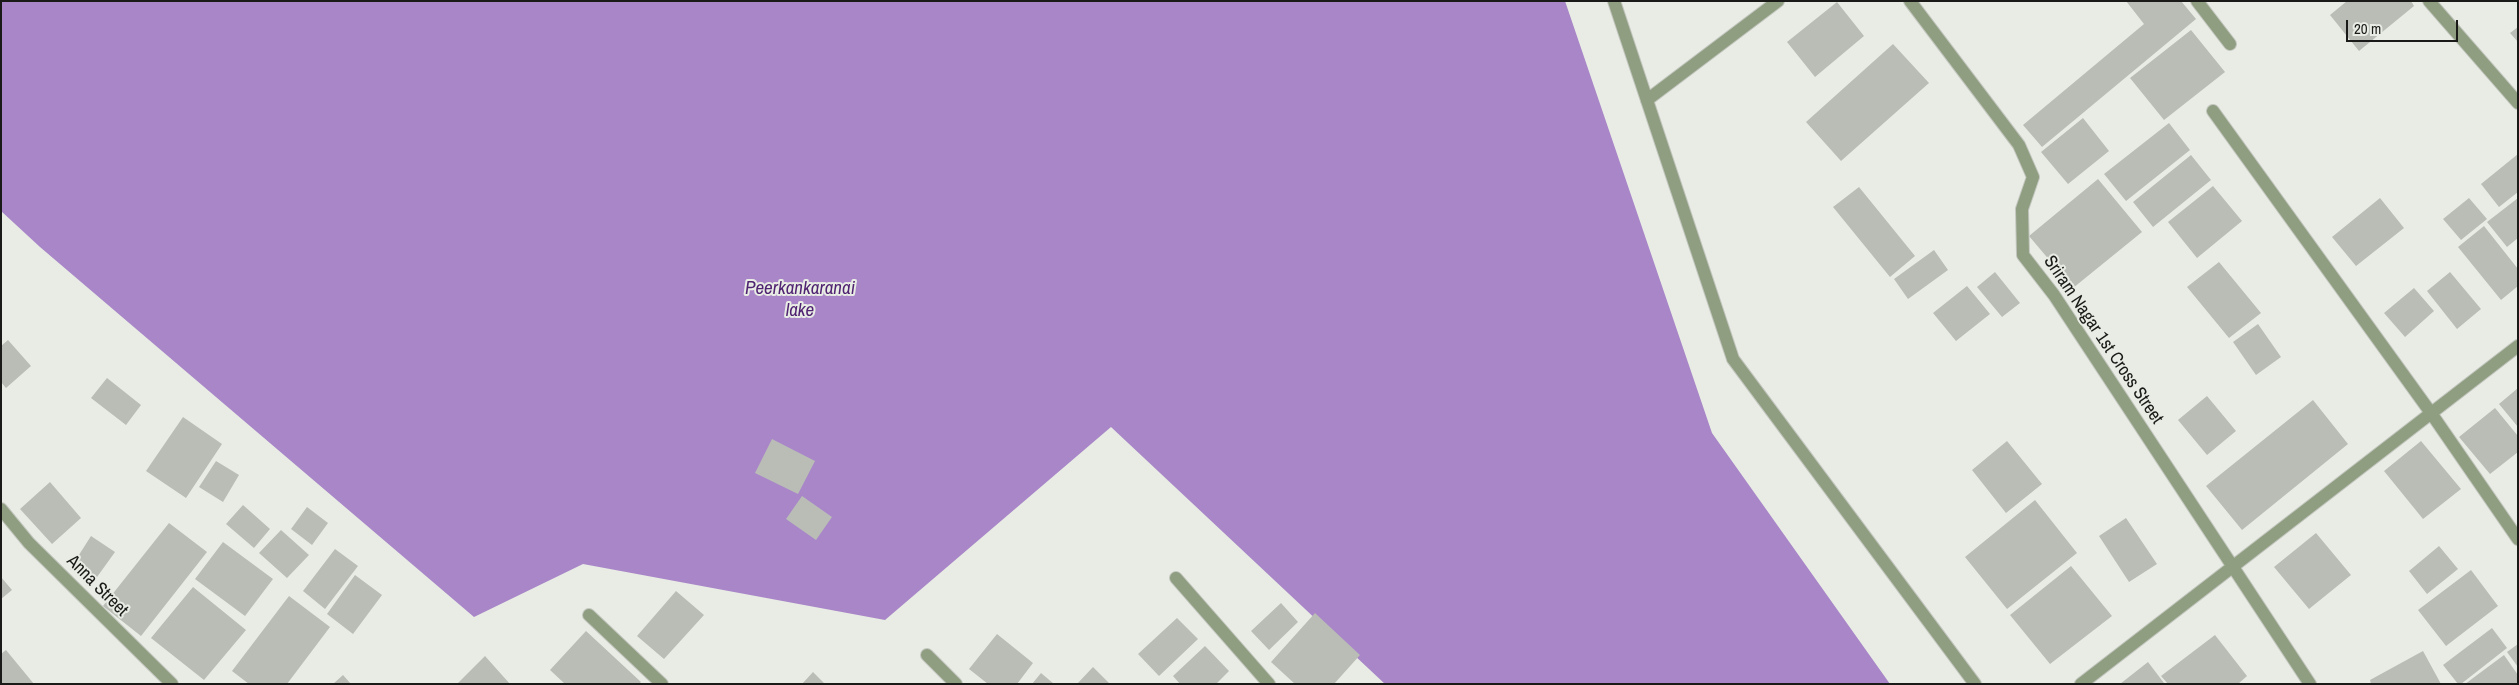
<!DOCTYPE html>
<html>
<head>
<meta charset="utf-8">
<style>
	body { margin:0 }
	#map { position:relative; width:2519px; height:685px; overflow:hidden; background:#e8ece4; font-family:"Archivo Narrow",sans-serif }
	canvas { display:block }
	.frame { position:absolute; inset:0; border:2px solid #1a1b18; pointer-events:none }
	.scale { position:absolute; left:2346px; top:20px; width:112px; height:22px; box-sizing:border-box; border:2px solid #1a1b18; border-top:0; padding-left:6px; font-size:15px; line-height:18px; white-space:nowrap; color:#1a1b18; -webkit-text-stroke:4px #e8ece4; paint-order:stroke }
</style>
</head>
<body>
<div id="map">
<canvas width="2519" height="685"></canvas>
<div class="frame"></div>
<div class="scale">20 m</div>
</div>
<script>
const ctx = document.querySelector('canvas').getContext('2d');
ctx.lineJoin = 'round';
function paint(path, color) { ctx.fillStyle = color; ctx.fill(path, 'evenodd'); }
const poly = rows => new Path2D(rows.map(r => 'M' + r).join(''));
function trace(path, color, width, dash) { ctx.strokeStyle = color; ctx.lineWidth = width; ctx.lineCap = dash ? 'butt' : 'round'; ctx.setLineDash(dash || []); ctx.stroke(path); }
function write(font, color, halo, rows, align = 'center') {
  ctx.font = font + ' "Archivo Narrow",sans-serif'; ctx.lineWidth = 4; ctx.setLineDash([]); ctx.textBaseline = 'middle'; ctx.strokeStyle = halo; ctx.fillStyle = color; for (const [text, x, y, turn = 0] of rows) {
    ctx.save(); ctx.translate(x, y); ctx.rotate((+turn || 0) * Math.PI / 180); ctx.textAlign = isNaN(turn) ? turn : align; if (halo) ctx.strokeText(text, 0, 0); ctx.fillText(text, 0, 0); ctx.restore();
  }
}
const water = poly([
	[1,1,1565,1,1712,433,1890,684,1385,684,1111,427,885,620,583,564,474,617,40,247,1,211]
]);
const building = poly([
	[2126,1,2181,1,2196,19,2042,147,2023,125,2144,24],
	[2347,1,2411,1,2414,6,2359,51,2330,15],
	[1837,2,1864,36,1815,77,1787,42],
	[2518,27,2518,42,2510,33],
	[2191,30,2225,72,2164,120,2130,78],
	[1893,44,1929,83,1841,161,1806,122],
	[2083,118,2109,151,2068,184,2041,152],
	[2169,123,2190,150,2126,201,2104,174],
	[2518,154,2518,192,2499,207,2481,184],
	[2191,155,2211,180,2153,227,2133,202],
	[2098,179,2142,232,2073,288,2029,236],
	[2213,186,2242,221,2197,258,2168,222],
	[1859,187,1915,256,1890,277,1833,207],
	[2380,198,2404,228,2356,266,2332,237],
	[2469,198,2487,219,2461,240,2443,219],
	[2518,198,2518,238,2507,247,2487,222],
	[2484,226,2518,269,2518,286,2501,300,2458,247],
	[1934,250,1948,270,1908,299,1894,279],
	[2219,262,2261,313,2229,338,2187,287],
	[1995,272,2020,303,2002,317,1977,287],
	[2450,272,2481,309,2457,329,2427,291],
	[1967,286,1990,314,1956,341,1933,313],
	[2414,288,2434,311,2405,337,2384,313],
	[2258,324,2281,357,2256,375,2233,342],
	[8,340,31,366,6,388,1,382,1,346],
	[107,378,141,405,126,425,91,398],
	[2518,388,2518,427,2499,404],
	[2207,396,2236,431,2207,455,2178,420],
	[2313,400,2348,444,2242,530,2206,486],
	[2495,408,2518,436,2518,452,2490,474,2459,437],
	[183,417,222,444,186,498,146,471],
	[772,439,815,461,798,494,755,473],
	[2007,441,2042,484,2006,513,1972,470],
	[2421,441,2461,489,2423,519,2384,471],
	[216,461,239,475,223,502,199,487],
	[50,482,81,518,52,544,20,509],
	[802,496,832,517,816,540,786,519],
	[2035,500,2077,553,2007,609,1965,557],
	[243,505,270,529,254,548,226,524],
	[307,507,328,523,312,545,291,529],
	[2126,518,2157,564,2129,582,2099,536],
	[169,523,207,552,141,636,103,606],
	[281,530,309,555,287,578,259,553],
	[2316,533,2351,575,2309,609,2274,567],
	[91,536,115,552,92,584,70,569],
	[223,542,273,579,245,616,195,579],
	[2439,546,2458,569,2427,594,2409,571],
	[335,549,358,566,325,609,303,591],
	[2071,566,2112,616,2050,664,2010,615],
	[2471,570,2498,606,2446,646,2418,610],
	[355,575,382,595,353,634,327,614],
	[1,577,12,590,1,599],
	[193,587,246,630,204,680,151,638],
	[676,591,704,615,664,659,637,636],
	[289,596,330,627,287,684,249,684,232,671],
	[1281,603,1298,622,1269,650,1251,631],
	[1315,613,1360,655,1334,684,1295,684,1271,662],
	[1177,618,1198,639,1159,676,1138,654],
	[2492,628,2507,648,2461,684,2458,684,2443,665],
	[586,631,641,682,639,684,565,684,550,670],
	[997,634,1033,663,1017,684,988,684,969,669],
	[2215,635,2247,676,2238,684,2168,684,2161,676],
	[2518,644,2518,667,2507,652],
	[1205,646,1229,671,1216,684,1180,684,1173,676],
	[6,650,34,684,1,684,1,654],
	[2423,651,2441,684,2371,684,2370,680],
	[2504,655,2518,675,2518,684,2465,684],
	[485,656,510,684,457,684],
	[2148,662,2164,683,2120,684],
	[1093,667,1110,684,1077,684],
	[813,672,825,684,802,684],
	[1041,673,1054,684,1032,684],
	[343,675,351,684,333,684]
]);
const minor = poly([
	[1910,1,2019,145,2033,177,2022,209,2023,255,2054,295,2135,418,2310,684],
	[2197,1,2230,44],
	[2429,1,2518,103],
	[1647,100,1778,1],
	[2213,111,2431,413,2518,539],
	[1,509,29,543,172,684],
	[1176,578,1269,684],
	[589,615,662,684],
	[927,655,956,684],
	[2081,684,2518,346]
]);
const tertiary = poly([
	[1614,1,1733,359,1975,684]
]);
const streetNames = [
	["Sriram Nagar 1st Cross Street",2103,340,56],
	["Anna Street",97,586,45]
];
const waterNames = [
	["Peerkankaranai",800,289],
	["lake",800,311]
];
paint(water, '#a886c8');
paint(building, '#b9bdb6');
trace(minor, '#c3c6bf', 14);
trace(tertiary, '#c3c6bf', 14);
trace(minor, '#8f9e80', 12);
trace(tertiary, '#8f9e80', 12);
write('18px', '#1a1b18', '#e8ece4', streetNames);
write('italic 19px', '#502372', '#e8ece4', waterNames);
</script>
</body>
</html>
